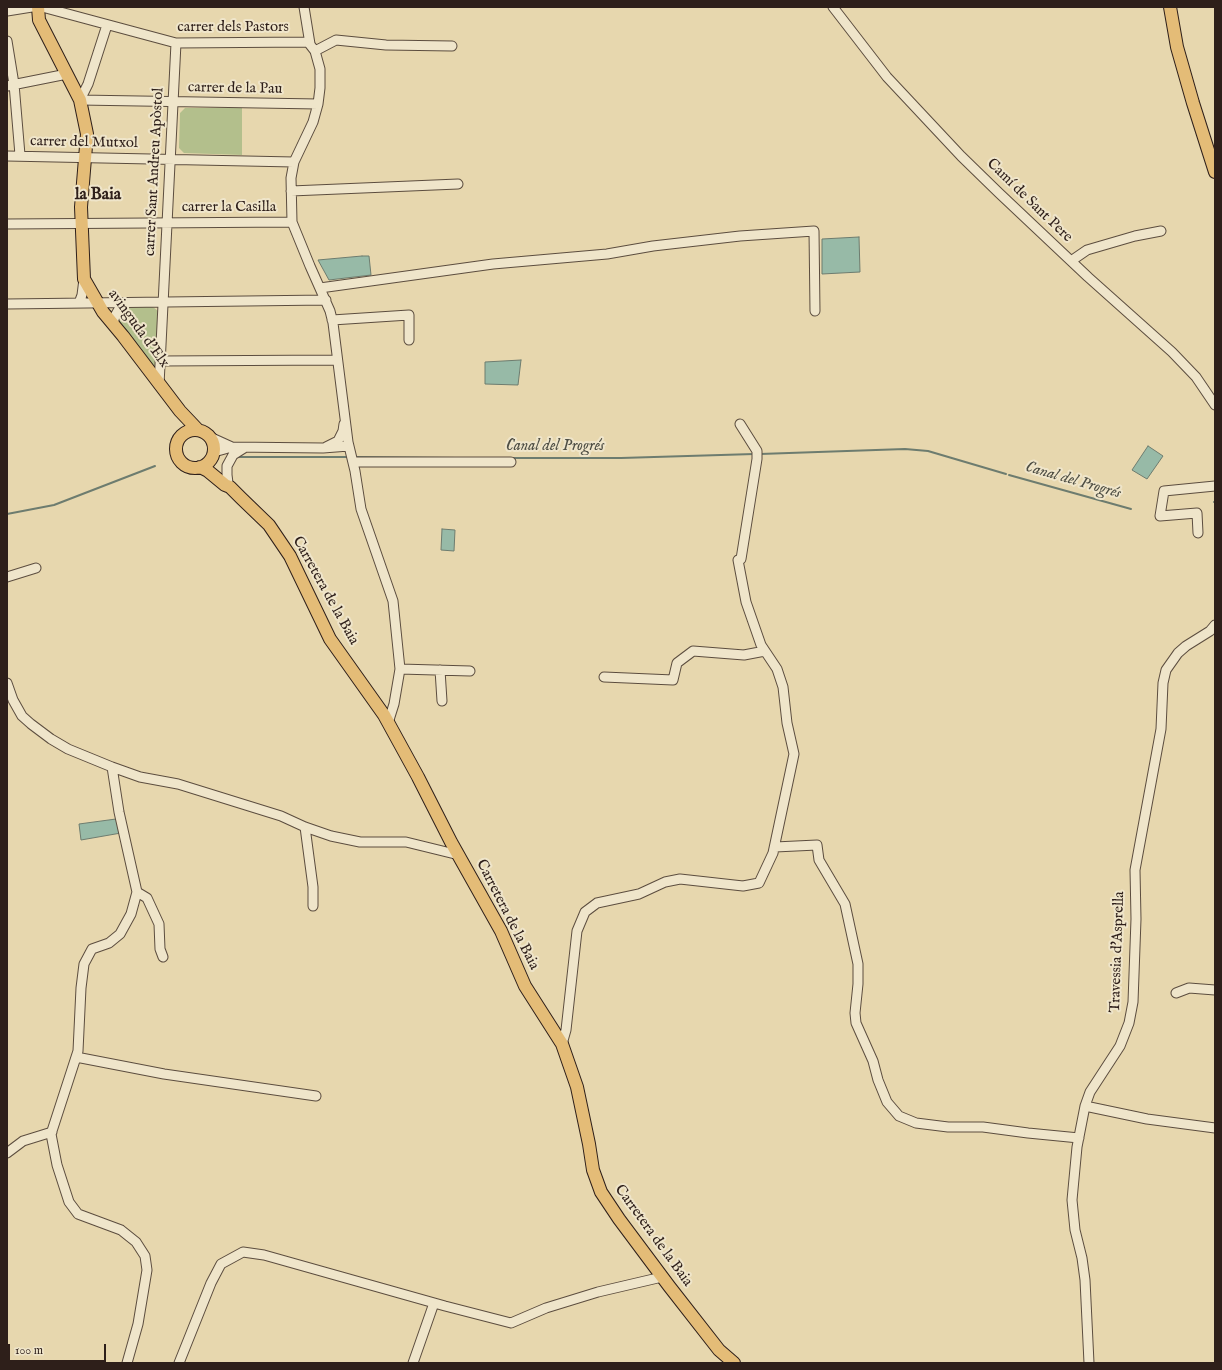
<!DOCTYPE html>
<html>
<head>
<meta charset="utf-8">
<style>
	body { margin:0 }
	#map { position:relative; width:1222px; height:1370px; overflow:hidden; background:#e7d7ae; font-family:"IM FELL English",serif }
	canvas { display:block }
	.frame { position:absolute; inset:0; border:8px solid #2e1f1a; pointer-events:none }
	.scale { position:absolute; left:8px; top:1344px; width:98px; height:18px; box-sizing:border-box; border:2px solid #2e1f1a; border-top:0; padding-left:5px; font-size:12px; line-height:14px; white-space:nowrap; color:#2e1f1a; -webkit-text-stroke:3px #efe5ca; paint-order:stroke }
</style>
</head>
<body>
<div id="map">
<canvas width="1222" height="1370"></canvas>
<div class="frame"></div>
<div class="scale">100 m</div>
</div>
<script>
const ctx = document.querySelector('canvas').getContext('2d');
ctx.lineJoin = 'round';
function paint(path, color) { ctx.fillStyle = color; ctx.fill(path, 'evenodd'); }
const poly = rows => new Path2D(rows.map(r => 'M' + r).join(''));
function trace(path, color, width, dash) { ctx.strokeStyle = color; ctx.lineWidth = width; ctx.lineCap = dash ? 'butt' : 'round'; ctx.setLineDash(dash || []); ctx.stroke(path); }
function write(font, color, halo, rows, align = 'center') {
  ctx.font = font + ' "IM FELL English",serif'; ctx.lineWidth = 4; ctx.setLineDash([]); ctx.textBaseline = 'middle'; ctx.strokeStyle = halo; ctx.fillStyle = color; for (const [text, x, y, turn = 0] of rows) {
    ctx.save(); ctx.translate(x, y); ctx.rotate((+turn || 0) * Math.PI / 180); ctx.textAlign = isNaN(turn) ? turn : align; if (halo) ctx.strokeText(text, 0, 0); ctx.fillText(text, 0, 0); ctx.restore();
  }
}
const green = poly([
	[185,108,242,108,242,155,184,153,179,148,180,113],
	[123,307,153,307,158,311,155,367,153,367,116,320]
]);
const water = poly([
	[859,237,860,272,822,274,822,239,859,237],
	[362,256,369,256,371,275,329,280,318,260,362,256],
	[521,360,518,385,485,384,485,362,521,360],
	[1148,446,1163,456,1147,479,1132,470,1148,446],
	[442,529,455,530,454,551,441,550,442,529],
	[116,819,121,833,81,840,79,824,116,819]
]);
const stream = poly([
	[760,454,905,449,928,451,1006,474],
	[237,457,346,457],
	[355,457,457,458],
	[511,458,621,458,754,454],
	[1009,475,1131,509],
	[1214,502,1215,502],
	[7,514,54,505,155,466]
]);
const minor = poly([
	[42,7,176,43,308,42,315,51,320,69,320,88,318,104,313,122,294,162,291,178,292,222,310,266,330,311,333,323,348,442,355,471,361,509,393,601,400,669,394,704,388,723],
	[304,7,310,44],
	[833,7,887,77,961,156,999,193,1088,277,1172,352,1196,377,1215,405],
	[7,11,32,7],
	[107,25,88,84,80,100,318,104],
	[7,41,14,84,20,155],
	[315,51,336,40,386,45,452,46],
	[7,86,67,74],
	[7,156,294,162],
	[291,191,458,184],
	[7,224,292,222],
	[1071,261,1087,250,1135,236,1161,231],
	[320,288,493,264,607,254,653,246,740,236,814,231,815,311],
	[79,303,82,295,84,279],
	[7,304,326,300],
	[332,320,409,315,409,340],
	[113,324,115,316,119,309,126,303],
	[160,361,337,360],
	[159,385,176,43],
	[740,424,757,451,757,459,741,559],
	[210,437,232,447],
	[326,447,338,441,343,431,344,424],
	[214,452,232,447,323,448,349,446],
	[353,462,511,462],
	[228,483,227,475,227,466,233,455,244,448],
	[1198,533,1197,513,1160,516,1164,491,1215,486],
	[7,577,36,568],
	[400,669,470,671],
	[440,670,442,701],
	[604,677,673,680,677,663,693,651,744,655,765,651],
	[7,683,13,700,22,716,31,724,51,739,68,749,112,767,140,777,178,784,281,816,305,827,331,836,360,842,406,842,459,855],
	[112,767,119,812,137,892,131,914,120,934,109,943,92,949,84,964,81,988,78,1051,51,1134,57,1165,69,1202,78,1214,121,1230,136,1242,145,1256,147,1270,138,1324,127,1363],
	[305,827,313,887,313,906],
	[775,847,817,845,819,860,845,904,858,964,858,984,855,1013,856,1023,873,1061,878,1080,887,1102,899,1116,916,1123,948,1127,983,1127,1028,1133,1079,1138],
	[137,892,147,898,159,924,160,949,163,957],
	[1176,993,1189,988,1215,990],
	[562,1044,566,1030,577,931,585,912,597,903,639,894,665,882,680,879,743,886,759,883,773,853,794,754,787,723,783,687,777,669,761,645,746,602,738,560],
	[76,1057,164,1074,316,1096],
	[1085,1106,1147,1119,1215,1128],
	[7,1153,23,1141,52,1132],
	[179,1363,211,1283,221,1264,243,1252,264,1255,445,1306,511,1323,546,1308,598,1292,662,1277],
	[413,1363,434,1303],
	[1089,1363,1085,1280,1082,1258,1075,1230,1072,1200,1077,1147,1085,1106,1090,1092,1120,1046,1129,1023,1133,1002,1136,919,1135,870,1161,729,1163,683,1166,670,1178,653,1186,646,1210,631,1215,625]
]);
const major = poly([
	[38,7,39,20,80,100,87,134,81,207,84,279,103,312,123,336,180,411,198,430],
	[1170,7,1177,47,1193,103,1215,172],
	'176 449a19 19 0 1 1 38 0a19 19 0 1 1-38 0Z',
	[200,467,208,471,225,485,230,487,241,498,269,525,290,556,330,639,384,715,418,777,451,842,501,931,525,986,562,1044,577,1087,589,1144,593,1170,601,1192,619,1219,669,1286,719,1350,734,1363]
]);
const streetNames = [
	["carrer dels Pastors",233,28],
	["carrer de la Pau",235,89,1],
	["carrer del Mutxol",84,143,1],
	["carrer Sant Andreu Apòstol",155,172,-87],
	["Camí de Sant Pere",1029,201,44],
	["carrer la Casilla",229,208],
	["avinguda d'Elx",138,329,54],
	["Carretera de la Baia",325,591,61],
	["Carretera de la Baia",507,915,63],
	["Travessia d'Asprella",1118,952,-88],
	["Carretera de la Baia",653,1236,54]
];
const waterNames = [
	["Canal del Progrés",555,447],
	["Canal del Progrés",1073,481,16]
];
const quarterNames = [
	["la Baia",98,196]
];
paint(green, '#b3bf8c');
paint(water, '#97baa7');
trace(water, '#6d7c6f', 1);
trace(stream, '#6d7c6f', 2);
trace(minor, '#5c4d3f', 11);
trace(major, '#2e1f1a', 14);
trace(minor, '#efe5ca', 9);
trace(major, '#e4bc77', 12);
write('15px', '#2e1f1a', '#efe5ca', streetNames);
write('italic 16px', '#4e4e44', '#efe5ca', waterNames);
write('bold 17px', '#2e1f1a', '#efe5ca', quarterNames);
</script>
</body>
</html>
